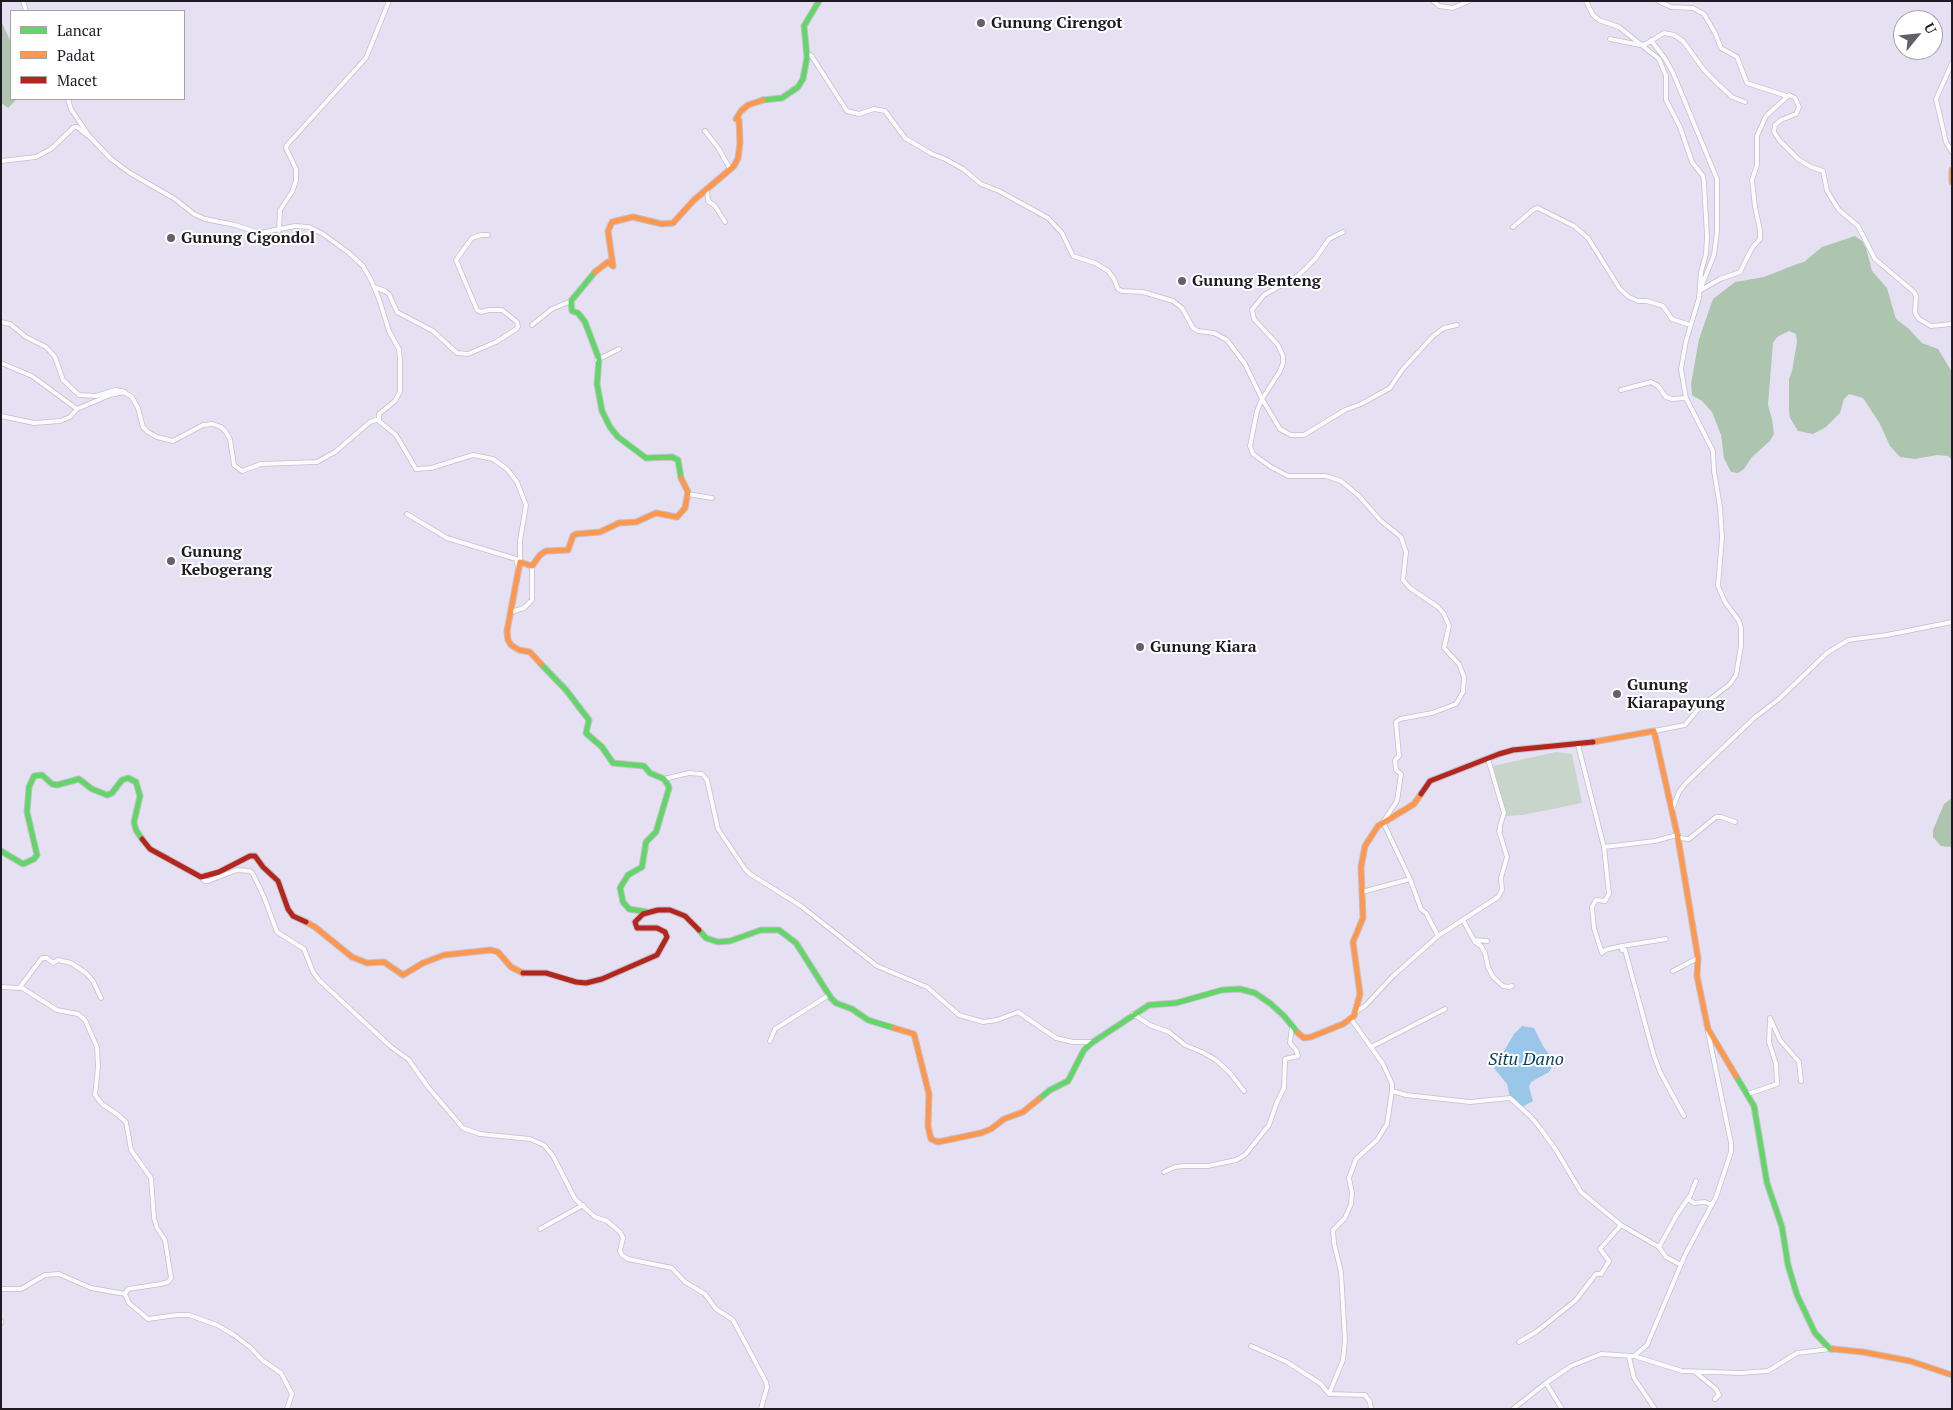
<!DOCTYPE html>
<html>
<head>
<meta charset="utf-8">
<style>
	body { margin:0 }
	#map { position:relative; width:1953px; height:1410px; overflow:hidden; background:#e6e1f2; font-family:"PT Serif",serif }
	canvas { display:block }
	.frame { position:absolute; inset:0; border:2px solid #1d1a24; pointer-events:none }
	.legend { position:absolute; left:10px; top:10px; width:175px; height:90px; box-sizing:border-box; background:#fff; border:1px solid #a5a3a7; margin:0; padding:6px 9px; list-style:none; font-size:15px; color:#1d1a24 }
	.legend li { display:flex; align-items:center; gap:10px; height:25px }
	.legend b { width:25px; border:1px solid #a5a3a7 }
	.north { position:absolute; left:1893px; top:10px; width:50px; height:50px; box-sizing:border-box; background:#fff; border:1px solid #a5a3a7; border-radius:50%; rotate:62deg; font-size:14px; font-weight:700; line-height:20px; text-align:center; color:#1d1a24 }
	.north::after { content:''; display:block; margin:auto; width:18px; height:22px; background:#63606c; clip-path:polygon(50% 0,100% 100%,50% 72%,0 100%) }
</style>
</head>
<body>
<div id="map">
<canvas width="1953" height="1410"></canvas>
<div class="frame"></div>
<ul class="legend">
<li><b style="height:6px;background:#63d668"></b>Lancar</li>
<li><b style="height:6px;background:#ff974d"></b>Padat</li>
<li><b style="height:6px;background:#b3261e"></b>Macet</li>
</ul>
<div class="north">U</div>
</div>
<script>
const ctx = document.querySelector('canvas').getContext('2d');
ctx.lineJoin = 'round';
function paint(path, color) { ctx.fillStyle = color; ctx.fill(path, 'evenodd'); }
const poly = rows => new Path2D(rows.map(r => 'M' + r).join(''));
function trace(path, color, width, dash) { ctx.strokeStyle = color; ctx.lineWidth = width; ctx.lineCap = dash ? 'butt' : 'round'; ctx.setLineDash(dash || []); ctx.stroke(path); }
function write(font, color, halo, rows, align = 'center') {
  ctx.font = font + ' "PT Serif",serif'; ctx.lineWidth = 4; ctx.setLineDash([]); ctx.textBaseline = 'middle'; ctx.strokeStyle = halo; ctx.fillStyle = color; for (const [text, x, y, turn = 0] of rows) {
    ctx.save(); ctx.translate(x, y); ctx.rotate((+turn || 0) * Math.PI / 180); ctx.textAlign = isNaN(turn) ? turn : align; if (halo) ctx.strokeText(text, 0, 0); ctx.fillText(text, 0, 0); ctx.restore();
  }
}
const green = poly([
	[1556,752,1572,754,1582,803,1523,815,1506,816,1493,766]
]);
const forest = poly([
	[1,21,11,42,11,99,17,99,8,108,1,103],
	[1855,236,1862,241,1866,248,1872,271,1887,288,1896,319,1908,328,1922,343,1938,349,1952,372,1952,460,1948,456,1937,455,1915,459,1900,457,1890,446,1880,424,1863,398,1849,394,1844,399,1840,413,1826,427,1813,434,1798,431,1790,418,1789,410,1789,379,1792,371,1797,342,1796,334,1789,331,1777,337,1773,343,1768,405,1772,419,1774,434,1770,441,1752,457,1744,469,1738,473,1731,472,1724,458,1721,435,1712,412,1702,401,1692,395,1691,384,1699,339,1713,299,1735,282,1764,277,1797,264,1804,262,1822,247],
	[1952,798,1952,847,1941,846,1933,837,1933,830,1944,804]
]);
const water = poly([
	[1522,1026,1534,1028,1543,1046,1551,1057,1553,1065,1549,1072,1531,1082,1529,1087,1533,1101,1522,1107,1510,1097,1507,1084,1494,1068,1514,1034]
]);
const street = poly([
	[23,1,26,11],
	[1433,1,1439,6,1453,8,1469,1],
	[1586,1,1593,15,1599,20,1619,27,1659,59,1666,76,1666,100,1680,127,1692,162,1703,176,1704,182,1707,237,1706,254,1701,272,1699,298,1686,341,1681,369,1686,398,1713,451,1714,471,1720,507,1722,538,1718,586,1725,602,1739,621,1741,628,1741,646,1736,675,1730,684,1700,707,1685,725,1654,731],
	[1658,1,1671,7,1693,8,1704,14,1715,33,1721,48,1737,57,1747,83,1787,96],
	[1610,39,1640,45,1646,44,1664,33,1674,35,1683,41,1704,70,1718,84,1732,97,1745,102],
	[1651,40,1666,60,1673,73,1717,179,1717,232,1714,255,1702,285],
	[807,57,811,55,847,111,859,114,874,109,885,111,905,138,932,154,945,159,963,169,981,184,999,191,1048,218,1062,233,1073,256,1095,263,1108,271,1114,279,1118,289,1122,291,1143,292,1173,301,1182,308,1193,328,1198,331,1214,333,1227,340,1245,364,1262,399,1257,411,1250,446,1253,454,1271,467,1288,476,1326,476,1341,481,1359,496,1381,521,1401,537,1406,552,1403,580,1410,588,1438,607,1444,614,1449,626,1444,648,1459,664,1464,677,1463,692,1456,704,1432,713,1400,719,1396,722,1399,756,1395,760,1396,770,1401,774,1397,801,1383,822,1410,879,1421,909,1426,913,1438,936],
	[1952,63,1936,99,1946,142,1952,152],
	[68,99,71,109,89,136,111,159,130,173,175,199,194,214,205,219,235,225,260,233,295,226,309,227,323,234,349,253,363,266,371,280,379,299,389,331,399,349,400,360,400,392,395,401,379,414,379,421,396,435,416,469,431,468,473,455,493,459,507,469,517,482,526,505,520,541,520,562],
	[705,131,719,149,730,169],
	[1,161,36,157,51,149,74,127,77,127,87,135],
	[707,189,708,201,715,206,725,222],
	[1513,227,1534,209,1538,208,1574,226,1588,238,1620,289,1629,297,1638,301,1647,301,1663,306,1672,319,1690,325],
	[279,231,280,210,292,192,296,181,296,169,286,148,287,145,366,58,389,1],
	[1343,232,1329,239,1315,259,1299,275,1264,295,1252,310,1254,319,1278,345,1283,356,1283,363,1280,371,1262,399,1280,429,1291,435,1304,435,1345,410,1361,404,1390,388,1402,370,1433,336,1444,328,1457,325],
	[374,287,385,291,389,294,397,312,433,331,457,353,468,354,496,342,515,330,518,327,517,322,502,310,489,310,481,312,477,310,456,260,472,238,481,235,488,235],
	[1701,290,1720,279,1740,272,1752,248,1760,239,1760,230,1755,207,1752,180,1757,165,1757,136,1766,116,1789,95,1795,98,1799,107,1796,114,1781,120,1775,125,1774,132,1780,141,1798,159,1811,167,1823,171,1827,191,1839,210,1858,226,1875,259,1914,292,1916,296,1915,313,1919,319,1931,326,1952,324],
	[1,322,10,324,26,337,46,347,55,357,63,380,79,395,96,396,115,390,122,391,132,397,138,408,143,427,148,432,157,437,173,441,203,425,213,424,221,427,226,432,230,439,234,465,242,471,261,464,317,462,335,452,370,422,379,419],
	[532,325,552,309,571,301],
	[597,360,619,349],
	[1,363,32,376,77,409,110,395,125,392],
	[1621,390,1651,382,1658,386,1666,397,1672,399,1686,398],
	[1,416,34,423,60,421,70,417,77,409],
	[688,494,712,498],
	[407,514,447,538,516,559,518,567],
	[511,612,524,608,532,600,532,566],
	[1578,745,1604,847,1609,894,1605,901,1596,900,1592,907,1594,928,1598,941,1602,953,1605,950,1622,946,1622,950,1625,950,1654,1056,1661,1074,1684,1116],
	[664,779,689,773,702,774,704,776,707,780,718,829,745,869,750,874,801,906,877,966,927,987,959,1015,983,1022,997,1020,1018,1012,1056,1038,1073,1042,1093,1042],
	[1672,810,1679,792,1686,783,1754,718,1779,699,1827,653,1848,640,1855,639,1887,635,1952,622],
	[1678,838,1689,839,1716,817,1721,817,1735,822],
	[1604,847,1655,841,1677,835],
	[201,877,205,881,208,881,237,870,250,871,253,874,264,897,277,932,304,949,313,972,319,980,390,1046,409,1060,428,1087,463,1128,480,1134,530,1139,544,1145,553,1156,575,1199,595,1217,607,1221,620,1232,623,1238,620,1251,622,1255,628,1259,672,1268,685,1282,705,1294,716,1309,733,1320,766,1382,767,1387,761,1409],
	[1362,892,1410,879],
	[1463,920,1475,942,1481,946,1485,953,1488,967,1493,977,1503,986,1509,987,1512,986],
	[1474,940,1487,941],
	[1622,946,1666,939],
	[1673,971,1698,958],
	[1,987,22,988,57,1010,78,1014,85,1020,97,1047,98,1067,95,1095,102,1104,117,1114,126,1122,131,1150,151,1178,154,1218,157,1228,165,1240,171,1278,168,1282,161,1284,128,1289,125,1294,129,1303,148,1319,177,1315,189,1315,217,1325,234,1335,251,1348,262,1360,281,1373,292,1394,287,1409],
	[20,987,42,958,47,958,53,963,58,960,71,963,86,973,93,981,101,998],
	[1357,1011,1365,1006,1393,976,1438,936,1498,897,1502,890,1501,878,1507,857,1499,831,1500,831,1500,826,1504,813,1488,759],
	[1133,1014,1150,1025,1169,1032,1185,1045,1204,1053,1216,1060,1230,1073,1244,1091],
	[1351,1019,1383,1064,1392,1084,1392,1091,1387,1124,1377,1140,1356,1159,1349,1178,1352,1193,1351,1204,1345,1218,1333,1230,1334,1243,1341,1272,1345,1340,1343,1360,1329,1394,1365,1395,1370,1402,1371,1409],
	[770,1041,775,1029,829,995],
	[1371,1047,1445,1009],
	[1392,1091,1406,1095,1470,1102,1510,1098,1531,1117,1540,1128,1556,1150,1581,1192,1621,1225,1659,1247,1666,1257,1681,1265],
	[1748,1094,1777,1084,1776,1064,1769,1042,1770,1018,1780,1040,1799,1062,1801,1081],
	[1164,1172,1175,1167,1184,1166,1208,1166,1236,1160,1245,1155,1269,1125,1277,1102,1284,1088,1285,1059,1298,1056,1296,1050,1290,1043,1292,1026],
	[1688,1199,1694,1203,1705,1202,1712,1205],
	[540,1229,583,1205],
	[1659,1247,1678,1213,1690,1196,1696,1181],
	[1,1289,21,1289,45,1275,59,1274,91,1288,125,1294],
	[1,1321,1,1323],
	[1519,1342,1536,1332,1575,1301,1596,1274,1601,1274,1609,1261,1600,1249,1621,1225],
	[1251,1346,1287,1362,1321,1384,1329,1394],
	[1634,1356,1682,1371,1741,1373,1768,1371,1797,1353,1830,1349],
	[1629,1357,1634,1378,1655,1409],
	[1695,1372,1716,1389,1719,1395,1715,1399],
	[1546,1383,1562,1409],
	[1513,1409,1546,1383,1571,1366,1601,1354,1634,1356,1647,1345,1685,1255,1716,1197,1731,1152,1731,1143,1708,1032]
]);
const fast = poly([
	[763,100,782,98,798,87,803,79,807,57,804,26,819,1],
	[595,272,571,301,572,311,578,313,585,322,599,359,597,384,602,411,610,427,618,437,646,458,672,457,678,460,681,478],
	[541,664,566,690,589,720,586,733,602,747,613,763,644,766,650,773,664,779,668,785,669,788,656,832,646,842,642,867,628,875,620,888,623,902,629,909,647,912],
	[1,851,23,864,34,859,37,855,27,812,29,787,34,776,42,775,52,784,57,785,79,779,92,789,107,795,112,793,122,780,128,778,136,782,140,796,134,822,136,830,142,839],
	[699,930,706,938,718,942,730,941,761,930,779,930,796,943,831,998,836,1003,852,1009,868,1020,894,1028],
	[1736,1076,1754,1106,1767,1183,1782,1227,1788,1265,1797,1295,1815,1333,1830,1349,1833,1349],
	[1039,1099,1050,1090,1068,1081,1084,1050,1093,1042,1149,1005,1176,1003,1222,990,1240,989,1255,993,1271,1004,1284,1016,1298,1033]
]);
const slow = poly([
	[1952,170,1952,182],
	[595,272,608,262,613,266,608,231,612,222,633,217,662,224,673,223,694,200,734,166,738,158,740,143,739,120,736,119,741,111,748,105,763,100],
	[541,664,530,652,519,650,511,645,508,640,507,631,520,562,532,566,540,555,546,551,568,550,573,536,576,534,600,532,619,523,636,522,656,513,677,517,685,508,688,492,681,478],
	[1593,742,1654,731,1678,838,1698,958,1697,976,1708,1029,1736,1076],
	[306,922,315,927,352,957,367,963,384,962,403,975,423,963,444,955,491,950,498,952,511,967,523,973],
	[894,1028,914,1034,929,1094,928,1126,931,1139,938,1142,981,1133,991,1129,1004,1119,1023,1112,1039,1099],
	[1298,1033,1304,1038,1311,1037,1343,1024,1354,1016,1360,994,1353,942,1363,918,1361,867,1365,846,1378,826,1414,804,1421,794],
	[1833,1349,1863,1352,1910,1361,1952,1375]
]);
const jam = poly([
	[1421,794,1430,781,1499,754,1513,750,1593,742],
	[142,839,150,849,201,877,219,872,250,856,255,856,263,867,278,881,288,909,293,916,306,922],
	[523,973,546,973,576,982,586,983,602,979,657,955,667,937,665,932,657,928,637,928,635,922,643,914,658,910,670,910,685,916,699,930]
]);
const markers = [
	[981,23,5,"#63606c"],
	[171,238,5,"#63606c"],
	[1182,281,5,"#63606c"],
	[171,561,5,"#63606c"],
	[1140,647,5,"#63606c"],
	[1617,694,5,"#63606c"]
];
const poiNames = [
	["Gunung Cirengot",991,23],
	["Gunung Cigondol",181,238],
	["Gunung Benteng",1192,281],
	["Gunung",181,552],
	["Kebogerang",181,570],
	["Gunung Kiara",1150,647],
	["Gunung",1627,685],
	["Kiarapayung",1627,703]
];
const waterNames = [
	["Situ Dano",1526,1060]
];
paint(green, '#c7d5ca');
paint(forest, '#adc5af');
paint(water, '#9ac6ea');
trace(street, '#c3bfcb', 5.5);
trace(fast, '#c3bfcb', 7);
trace(slow, '#c3bfcb', 7);
trace(jam, '#c3bfcb', 7);
trace(street, '#fbfafd', 4);
trace(fast, '#63d668', 5);
trace(slow, '#ff974d', 5);
trace(jam, '#b3261e', 5);
for (const [x, y, r, color] of markers) { const dot = new Path2D(); dot.arc(x, y, r, 0, 2 * Math.PI); ctx.fillStyle = color; ctx.fill(dot); trace(dot, '#fff', 2); }
write('bold 16px', '#1d1a24', '#fff', poiNames, 'left');
write('italic 18px', '#0a3f5d', '#fff', waterNames);
</script>
</body>
</html>
